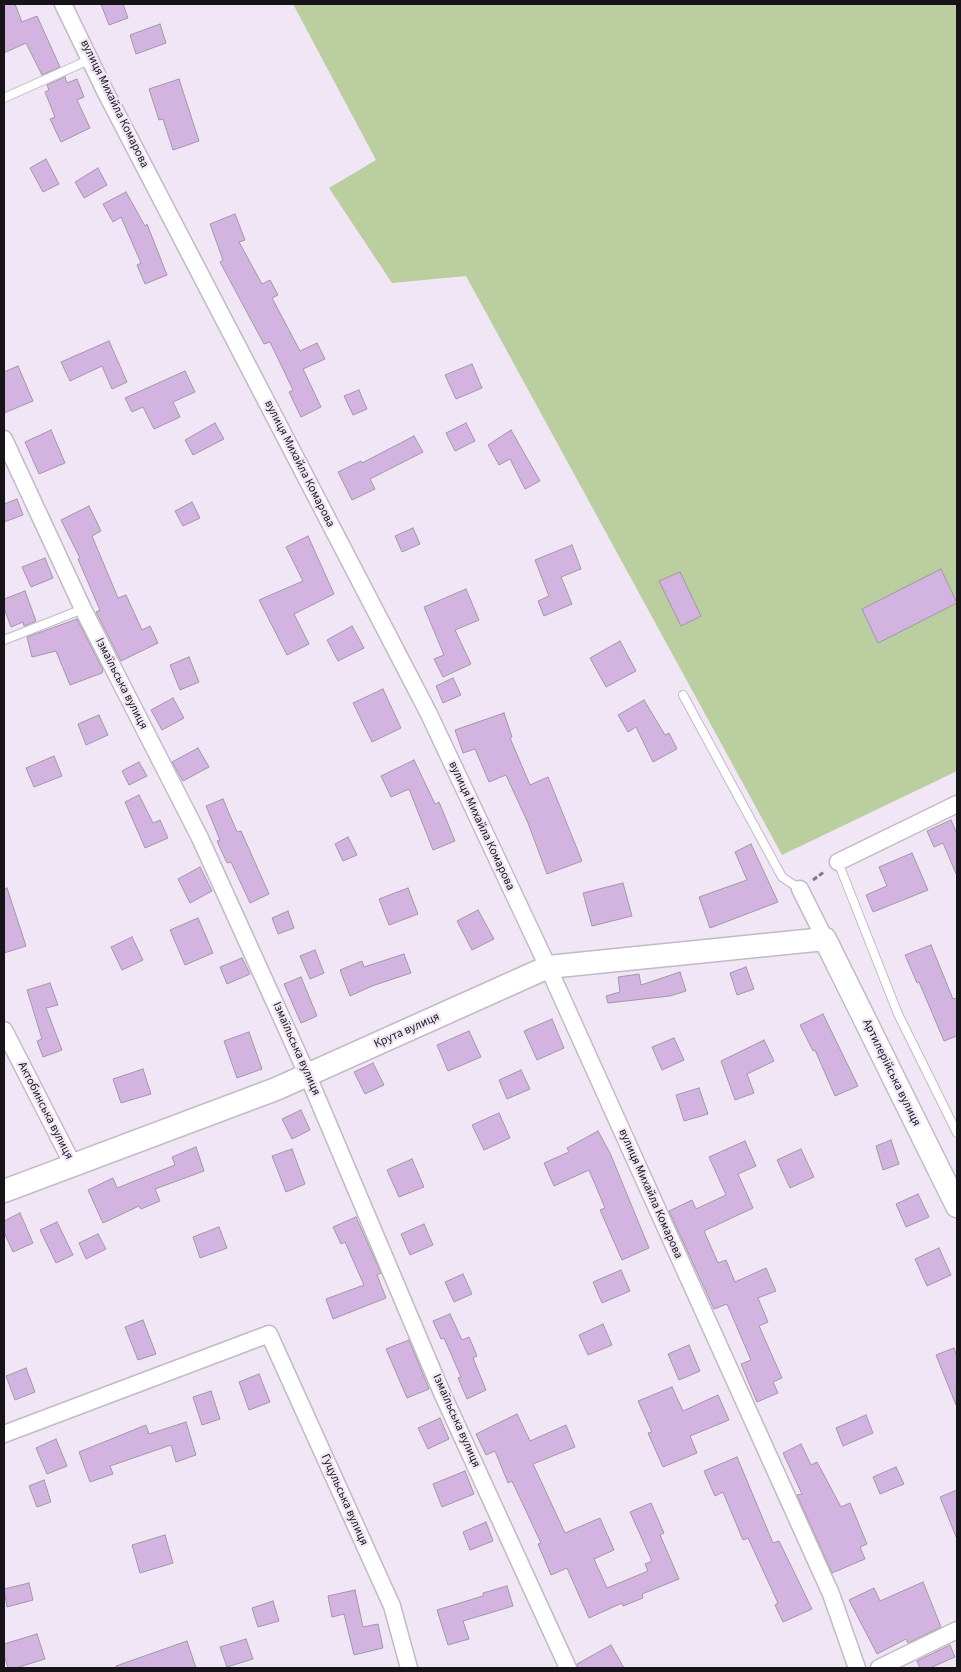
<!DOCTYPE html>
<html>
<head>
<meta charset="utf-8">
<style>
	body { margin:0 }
	#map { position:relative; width:961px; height:1672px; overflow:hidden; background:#f0e6f5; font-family:"Source Sans 3",sans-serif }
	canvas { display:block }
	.frame { position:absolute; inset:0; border:5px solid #171419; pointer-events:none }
</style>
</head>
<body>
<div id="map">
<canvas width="961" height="1672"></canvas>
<div class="frame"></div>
</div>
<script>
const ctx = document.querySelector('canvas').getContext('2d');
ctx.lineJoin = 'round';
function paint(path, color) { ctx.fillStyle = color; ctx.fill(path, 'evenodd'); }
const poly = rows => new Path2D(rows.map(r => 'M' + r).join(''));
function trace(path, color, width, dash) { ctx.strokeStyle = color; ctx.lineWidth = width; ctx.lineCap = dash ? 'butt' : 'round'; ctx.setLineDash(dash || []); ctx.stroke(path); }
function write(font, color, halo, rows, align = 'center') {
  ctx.font = font + ' "Source Sans 3",sans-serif'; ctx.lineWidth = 4.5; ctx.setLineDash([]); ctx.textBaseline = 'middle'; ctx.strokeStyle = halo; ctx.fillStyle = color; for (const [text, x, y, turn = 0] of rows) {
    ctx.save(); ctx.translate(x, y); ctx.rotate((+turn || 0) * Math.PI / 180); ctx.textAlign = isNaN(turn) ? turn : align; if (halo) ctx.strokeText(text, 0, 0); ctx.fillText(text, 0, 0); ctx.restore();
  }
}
const green = poly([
	[293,4,957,4,957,771,782,855,466,276,392,283,329,188,376,160]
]);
const building = poly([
	[4,4,15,4,22,22,37,16,60,67,42,75,26,43,4,53,4,4],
	[101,4,123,4,128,18,109,25,101,4],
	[160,24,166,43,136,54,130,35,160,24],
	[65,77,67,83,77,79,84,97,77,100,90,128,61,142,50,119,55,117,45,92,49,90,47,85,65,77],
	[179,79,199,141,173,150,163,119,159,120,149,89,179,79],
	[46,159,59,184,43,192,30,168,46,159],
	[98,168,107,185,84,198,75,182,98,168],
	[126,192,145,226,147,224,167,275,145,284,137,265,141,263,121,217,113,222,103,204,126,192],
	[235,214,245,240,239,242,262,284,270,280,278,295,272,298,300,351,317,343,325,359,303,369,321,407,301,417,289,392,293,390,270,342,264,344,220,262,223,260,210,224,235,214],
	[109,341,127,382,112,389,102,366,70,381,61,362,109,341],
	[472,364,482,388,456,399,445,375,472,364],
	[18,366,33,401,4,413,4,372,18,366],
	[185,371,195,392,173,402,180,417,154,429,143,407,132,412,125,398,185,371],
	[359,390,367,409,353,415,344,396,359,390],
	[215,423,224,439,193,455,185,440,215,423],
	[466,423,475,441,455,451,446,433,466,423],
	[51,430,65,463,39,474,25,442,51,430],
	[511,430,540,481,525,489,510,459,499,465,488,445,511,430],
	[414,436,423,452,370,479,375,489,352,500,338,472,361,461,362,463,414,436],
	[17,499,23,515,4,522,4,504,17,499],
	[192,502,200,518,183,526,175,511,192,502],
	[89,506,101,531,92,536,118,598,126,595,142,630,150,626,158,643,121,661,96,612,100,610,78,559,80,558,61,520,89,506],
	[413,528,420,544,402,552,395,536,413,528],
	[308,536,334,594,294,614,309,644,287,655,259,600,303,581,286,547,308,536],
	[572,545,581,569,561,577,572,604,544,616,538,601,549,596,535,560,572,545],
	[45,558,53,578,31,587,22,567,45,558],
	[941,569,957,603,878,643,862,609,941,569],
	[680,572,701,616,681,626,659,581,680,572],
	[466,589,479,620,455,630,471,664,443,677,434,659,444,655,424,607,466,589],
	[25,591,36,621,24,626,23,622,11,627,4,608,4,599,25,591],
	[77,619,103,670,102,673,70,685,56,651,32,657,27,637,77,619],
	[352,626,364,648,338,661,327,640,352,626],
	[620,641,636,671,606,687,590,658,620,641],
	[189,657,199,682,180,690,170,665,189,657],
	[453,678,461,695,443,703,436,686,453,678],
	[383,689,401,728,372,742,353,703,383,689],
	[173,698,184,718,162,730,151,710,173,698],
	[644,700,665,735,669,733,677,749,653,762,636,727,628,732,618,715,644,700],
	[504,713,512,737,510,738,530,785,548,777,582,861,547,874,528,823,506,775,489,782,475,749,463,753,455,730,504,713],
	[99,715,108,735,86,745,78,724,99,715],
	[198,748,209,767,183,781,172,762,198,748],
	[54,756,62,776,34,787,26,768,54,756],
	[414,760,435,804,439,802,455,841,433,850,409,789,391,797,381,776,414,760],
	[139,762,147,776,129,785,122,771,139,762],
	[139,795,153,823,160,820,168,838,145,848,125,802,139,795],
	[223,799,237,832,241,831,269,894,250,903,231,862,227,863,217,841,220,840,206,806,223,799],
	[951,820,957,834,957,876,943,843,934,847,927,831,951,820],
	[348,837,357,855,343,861,335,844,348,837],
	[751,844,778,902,710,928,699,897,747,880,735,852,751,844],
	[912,853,928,890,873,912,866,895,887,886,879,867,912,853],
	[200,867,212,891,190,903,178,879,200,867],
	[623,883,632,916,592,926,583,893,623,883],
	[7,888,26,946,4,953,4,889,7,888],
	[408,888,418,914,389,925,379,899,408,888],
	[478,910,494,939,472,950,457,921,478,910],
	[288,911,294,928,278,934,272,918,288,911],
	[198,918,213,953,185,965,170,930,198,918],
	[132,937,143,960,122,970,111,947,132,937],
	[931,945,953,999,957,998,957,1036,944,1041,919,982,917,983,905,955,931,945],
	[315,950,324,973,310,979,300,956,315,950],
	[404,954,411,973,372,986,350,996,340,970,362,961,364,967,404,954],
	[242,958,250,974,227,984,220,967,242,958],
	[746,967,754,989,737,995,730,973,746,967],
	[680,972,686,991,670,996,608,1003,606,996,620,992,618,977,639,974,641,985,680,972],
	[301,977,317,1016,301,1023,284,984,301,977],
	[50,983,58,1005,46,1008,62,1050,43,1057,37,1041,42,1039,27,990,50,983],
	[823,1014,858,1086,835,1096,815,1050,813,1051,800,1025,823,1014],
	[552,1019,564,1048,537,1060,524,1031,552,1019],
	[469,1031,481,1057,448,1071,437,1045,469,1031],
	[249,1032,262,1069,237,1078,224,1041,249,1032],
	[674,1038,684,1060,662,1070,652,1047,674,1038],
	[764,1040,774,1061,747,1074,754,1093,735,1100,721,1061,764,1040],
	[373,1063,384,1085,365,1094,354,1072,373,1063],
	[143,1069,151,1094,121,1103,113,1079,143,1069],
	[521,1070,530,1089,507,1099,499,1080,521,1070],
	[699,1088,708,1114,684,1121,676,1095,699,1088],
	[301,1110,310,1130,292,1139,282,1119,301,1110],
	[499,1113,510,1138,484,1150,472,1125,499,1113],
	[598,1131,610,1153,649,1248,622,1260,600,1210,605,1208,589,1170,554,1186,544,1163,569,1152,567,1148,598,1131],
	[891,1140,899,1164,883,1170,876,1146,891,1140],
	[745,1141,756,1166,738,1174,753,1208,704,1231,718,1263,726,1260,735,1282,766,1268,776,1291,758,1298,768,1322,759,1326,782,1378,773,1382,778,1393,757,1402,741,1364,751,1360,727,1304,714,1309,669,1211,692,1200,696,1209,726,1195,709,1157,745,1141],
	[196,1147,204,1171,155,1189,160,1201,141,1209,139,1206,103,1223,88,1190,113,1178,117,1188,175,1165,172,1157,196,1147],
	[292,1149,305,1184,286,1192,272,1156,292,1149],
	[801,1149,814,1177,790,1188,777,1160,801,1149],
	[412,1159,424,1187,399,1197,387,1170,412,1159],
	[918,1194,929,1217,906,1227,896,1204,918,1194],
	[20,1213,33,1243,13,1252,4,1232,4,1221,20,1213],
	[356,1217,381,1273,377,1275,386,1298,333,1319,326,1299,364,1285,345,1242,341,1244,333,1227,356,1217],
	[57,1222,73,1255,56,1263,40,1230,57,1222],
	[424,1224,433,1245,410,1255,401,1234,424,1224],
	[219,1227,227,1248,200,1258,193,1237,219,1227],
	[98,1234,106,1249,86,1259,79,1243,98,1234],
	[939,1248,951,1275,927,1286,915,1259,939,1248],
	[621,1270,630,1291,602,1303,593,1282,621,1270],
	[463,1274,472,1294,454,1302,445,1282,463,1274],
	[450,1314,462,1340,469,1337,477,1356,473,1358,486,1390,467,1399,458,1378,461,1377,444,1338,441,1339,433,1321,450,1314],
	[143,1320,156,1354,138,1360,125,1327,143,1320],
	[603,1324,612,1345,588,1355,579,1335,603,1324],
	[409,1340,429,1389,407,1398,386,1349,409,1340],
	[689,1345,700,1371,679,1380,668,1354,689,1345],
	[954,1348,957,1357,956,1405,936,1355,954,1348],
	[26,1368,35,1392,15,1400,6,1376,26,1368],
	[259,1374,270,1402,249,1410,239,1382,259,1374],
	[672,1387,683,1411,718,1395,729,1420,690,1436,697,1453,663,1467,648,1433,652,1432,638,1401,672,1387],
	[211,1391,220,1419,202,1425,193,1397,211,1391],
	[517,1414,530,1441,566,1425,575,1447,533,1464,565,1533,600,1518,614,1550,594,1559,607,1588,648,1571,645,1564,652,1561,630,1512,651,1503,664,1533,660,1535,679,1579,642,1594,643,1598,623,1606,622,1603,589,1618,567,1568,551,1575,538,1544,541,1543,512,1481,508,1483,495,1451,486,1455,476,1434,517,1414],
	[866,1415,873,1433,843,1446,836,1428,866,1415],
	[440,1418,449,1439,428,1449,418,1428,440,1418],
	[186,1422,196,1455,176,1462,171,1445,110,1466,113,1474,90,1482,79,1452,146,1425,149,1434,186,1422],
	[56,1439,67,1466,47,1474,36,1448,56,1439],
	[801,1444,811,1465,817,1462,841,1507,850,1503,867,1544,860,1547,865,1559,832,1573,797,1495,802,1494,783,1453,801,1444],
	[737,1457,773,1543,779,1541,812,1609,783,1622,775,1605,778,1603,748,1538,743,1540,723,1492,715,1496,704,1471,737,1457],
	[896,1467,904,1484,880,1494,873,1477,896,1467],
	[465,1471,474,1494,442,1507,433,1484,465,1471],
	[44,1480,51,1502,37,1507,29,1486,44,1480],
	[957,1490,957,1539,940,1497,957,1490],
	[486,1522,493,1541,470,1550,463,1532,486,1522],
	[165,1535,173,1563,140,1573,132,1545,165,1535],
	[923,1582,941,1627,908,1643,906,1639,877,1654,849,1600,874,1588,880,1601,923,1582],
	[29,1583,33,1600,7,1607,4,1589,29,1583],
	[507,1586,513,1606,463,1621,469,1639,448,1645,437,1610,483,1596,483,1593,507,1586],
	[355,1590,363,1627,378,1624,383,1648,354,1655,344,1614,332,1617,328,1596,355,1590],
	[273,1601,279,1621,258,1627,252,1608,273,1601],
	[37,1634,45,1659,16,1668,8,1668,4,1655,4,1644,37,1634],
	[246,1639,253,1659,227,1667,220,1647,246,1639],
	[187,1641,196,1668,116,1668,116,1666,187,1641],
	[611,1645,624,1668,578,1668,577,1664,611,1645],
	[950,1645,955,1657,930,1668,920,1668,917,1661,950,1645]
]);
const path = poly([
	[813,880,824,872]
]);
const lane = poly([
	[4,98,91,59],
	[4,640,83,609],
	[683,695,782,877,800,889],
	[838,862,898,1014,957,1133]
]);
const street = poly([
	[63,4,106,93,428,712,548,967,831,1594,857,1668],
	[4,439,83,609,200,838,308,1076,442,1393,568,1668],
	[838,862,957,804],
	[800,889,825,939],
	[4,1030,73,1165],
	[4,1434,269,1334,392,1606,409,1668],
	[879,1668,957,1630]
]);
const secondary = poly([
	[4,1191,276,1089,548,967,825,939,957,1206]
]);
const streetNames = [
	["вулиця Михайла Комарова",114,104,64],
	["вулиця Михайла Комарова",299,464,63],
	["Ізмаїльська вулиця",121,684,63],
	["вулиця Михайла Комарова",481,826,65],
	["Крута вулиця",407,1031,-24],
	["Ізмаїльська вулиця",296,1049,66],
	["Артилерійська вулиця",891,1073,64],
	["Актобинська вулиця",45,1111,63],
	["вулиця Михайла Комарова",650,1194,66],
	["Ізмаїльська вулиця",456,1421,66],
	["Гуцульська вулиця",344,1500,66]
];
paint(green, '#bace9f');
paint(building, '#d3b4e0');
trace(building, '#a197a5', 1);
trace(lane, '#c3b9c8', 10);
trace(street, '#c3b9c8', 19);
trace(secondary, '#c3b9c8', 25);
trace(path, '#7e7781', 3, [5, 2.5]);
trace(lane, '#fff', 8);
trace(street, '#fff', 16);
trace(secondary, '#fff', 22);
write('12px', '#171419', '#f0e6f5', streetNames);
</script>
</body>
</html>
